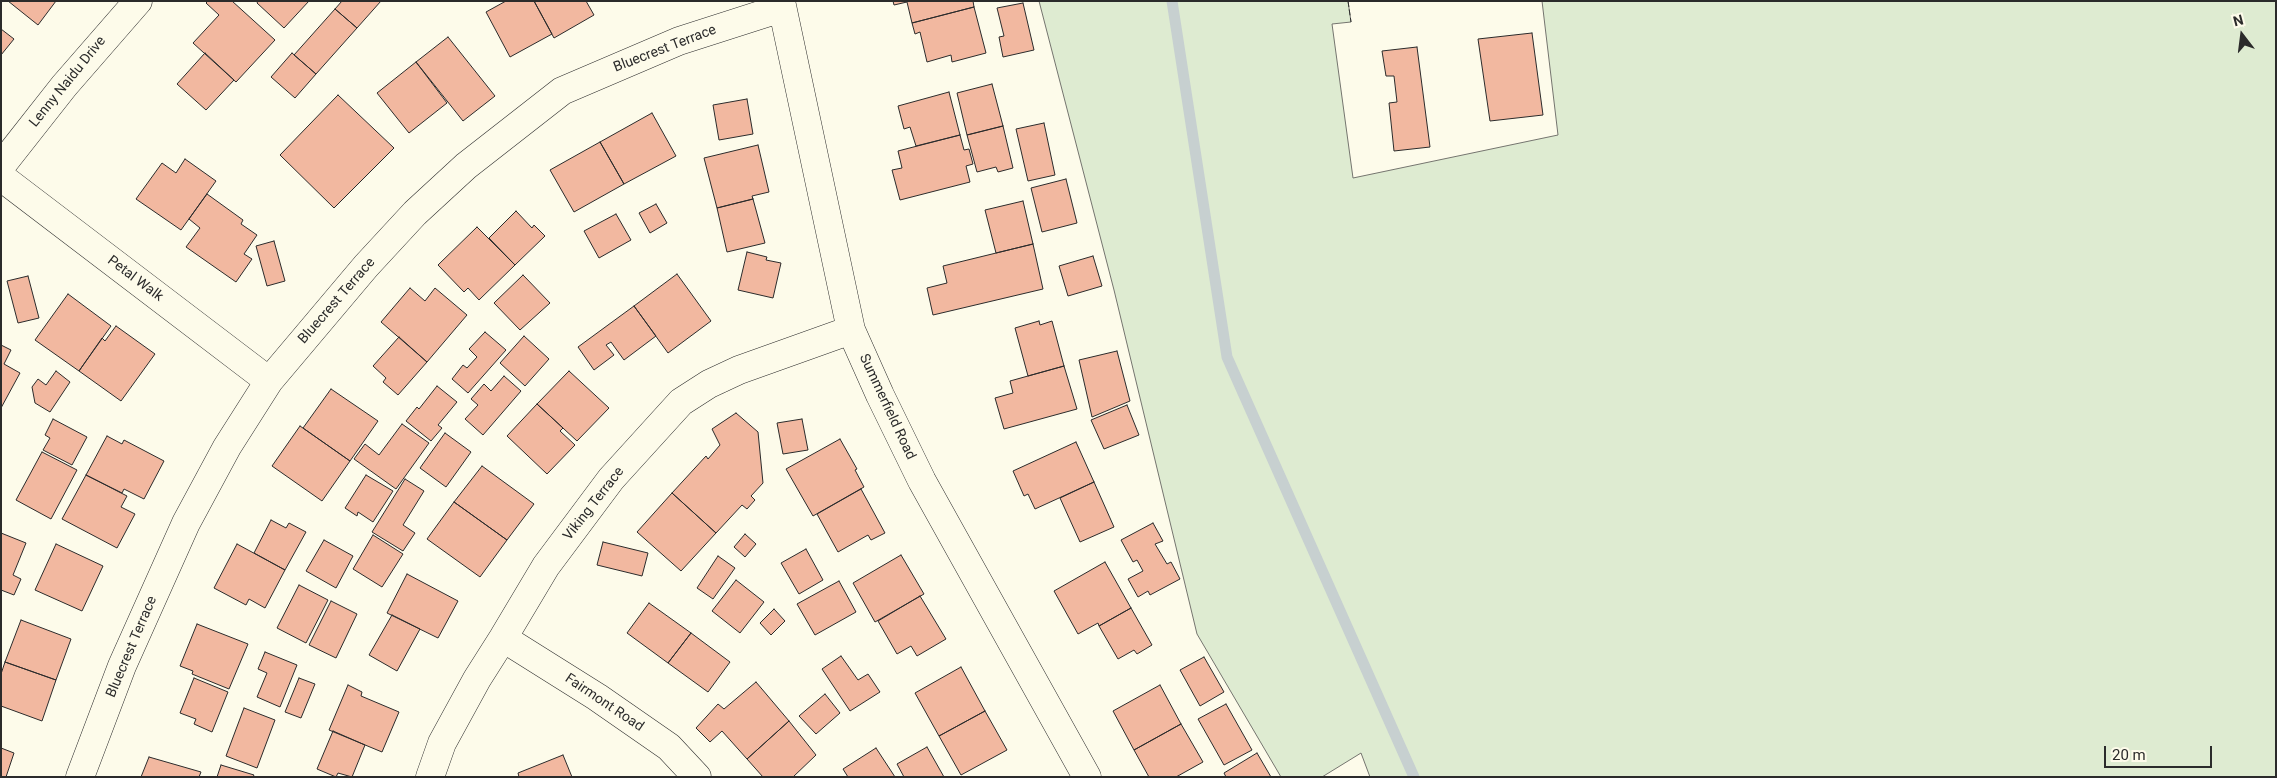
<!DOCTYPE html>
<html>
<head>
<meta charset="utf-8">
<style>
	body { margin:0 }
	#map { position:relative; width:2277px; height:778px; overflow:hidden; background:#fdfbea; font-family:Roboto,sans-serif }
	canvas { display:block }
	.frame { position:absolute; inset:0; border:2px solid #2b2b2b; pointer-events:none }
	.north { position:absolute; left:2217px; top:10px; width:50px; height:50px; -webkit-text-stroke:4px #fdfbea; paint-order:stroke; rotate:345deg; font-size:14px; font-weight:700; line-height:20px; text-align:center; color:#2b2b2b }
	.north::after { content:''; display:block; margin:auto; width:18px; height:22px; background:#2b2b2b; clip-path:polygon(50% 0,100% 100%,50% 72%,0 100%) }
	.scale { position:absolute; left:2104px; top:746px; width:108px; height:22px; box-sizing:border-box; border:2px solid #2b2b2b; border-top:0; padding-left:6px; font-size:15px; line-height:18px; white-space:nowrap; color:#2b2b2b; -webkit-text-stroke:4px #fdfbea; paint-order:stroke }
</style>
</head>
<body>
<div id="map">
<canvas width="2277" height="778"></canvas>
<div class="frame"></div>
<div class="north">N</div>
<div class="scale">20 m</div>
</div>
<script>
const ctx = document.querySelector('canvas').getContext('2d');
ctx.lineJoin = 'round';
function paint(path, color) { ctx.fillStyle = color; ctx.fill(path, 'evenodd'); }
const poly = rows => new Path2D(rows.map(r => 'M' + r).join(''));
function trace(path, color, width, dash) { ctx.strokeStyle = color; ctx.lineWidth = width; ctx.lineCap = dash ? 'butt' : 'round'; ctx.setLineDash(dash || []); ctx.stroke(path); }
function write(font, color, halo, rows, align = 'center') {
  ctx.font = font + ' Roboto,sans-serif'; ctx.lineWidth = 4; ctx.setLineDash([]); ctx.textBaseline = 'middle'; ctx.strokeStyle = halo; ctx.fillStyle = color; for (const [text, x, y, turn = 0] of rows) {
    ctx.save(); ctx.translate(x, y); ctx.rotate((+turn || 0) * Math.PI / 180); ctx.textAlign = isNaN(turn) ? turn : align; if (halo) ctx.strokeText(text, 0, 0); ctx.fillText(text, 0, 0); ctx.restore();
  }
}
const green = poly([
	[1039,1,1348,1,1351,22,1332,24,1353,178,1558,135,1542,1,2276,1,2276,777,1370,777,1361,753,1322,777,1281,777,1197,634,1114,290,1039,1]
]);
const stream = poly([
	[1172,1,1227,357,1414,777]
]);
const building = poly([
	[8,1,56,1,38,25,8,1],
	[208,1,232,1,275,40,236,82,193,43,219,15,206,3,208,1],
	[258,1,309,1,284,28,257,3,258,1],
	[342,1,381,1,357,28,335,9,342,1],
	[506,1,534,1,552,34,510,57,486,12,506,1],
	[534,1,586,1,594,15,554,38,534,1],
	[893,1,973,1,974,7,912,23,907,2,894,5,893,1],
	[1023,3,1034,50,1003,57,999,37,1004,36,997,8,1023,3],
	[974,7,986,53,952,62,951,55,927,62,920,32,915,34,912,23,974,7],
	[335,9,357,28,316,74,294,55,335,9],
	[1,29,14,39,1,55,1,29],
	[1532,33,1543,115,1490,121,1478,39,1532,33],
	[448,37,495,96,463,121,416,62,448,37],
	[1417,47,1430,147,1394,151,1389,103,1397,102,1394,76,1386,76,1382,51,1417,47],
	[205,53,234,80,206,110,177,84,205,53],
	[292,53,316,74,295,98,271,77,292,53],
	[416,62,447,103,409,133,377,93,416,62],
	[992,84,1003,126,967,135,957,93,992,84],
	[949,92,960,135,916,146,910,127,904,129,898,106,949,92],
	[338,95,394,148,334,208,280,155,338,95],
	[747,99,753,134,719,140,713,105,747,99],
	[652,113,676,156,624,184,600,142,652,113],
	[1044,123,1055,175,1028,181,1016,129,1044,123],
	[1003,126,1013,168,998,172,996,167,977,172,967,135,1003,126],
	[960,135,964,150,969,149,973,164,966,166,970,182,900,200,892,170,902,168,898,151,960,135],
	[600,142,624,184,574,212,550,170,600,142],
	[758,145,769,192,752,196,753,199,717,208,704,158,758,145],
	[185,159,216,181,181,230,136,199,162,163,176,173,185,159],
	[1066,179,1077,223,1042,232,1031,188,1066,179],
	[207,194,243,220,241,224,257,235,244,254,252,259,236,282,186,247,200,228,189,219,207,194],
	[753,199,765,243,727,252,717,208,753,199],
	[1023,201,1033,244,996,253,985,210,1023,201],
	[656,204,667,223,650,233,639,213,656,204],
	[516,211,532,228,534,225,545,236,515,265,489,238,516,211],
	[616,214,631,240,599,258,584,231,616,214],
	[477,227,515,265,479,300,468,288,464,292,438,265,477,227],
	[274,241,285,281,267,286,256,246,274,241],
	[1033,244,1043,289,933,315,927,288,947,283,943,266,1033,244],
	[747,252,767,257,766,260,781,263,773,298,738,290,747,252],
	[1093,256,1102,286,1068,296,1059,266,1093,256],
	[677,274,711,321,668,353,634,306,677,274],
	[523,275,550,303,520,330,494,303,523,275],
	[28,276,39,318,18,323,7,281,28,276],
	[410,288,425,301,435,288,467,315,427,362,381,322,410,288],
	[68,294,111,326,79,371,35,340,68,294],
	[634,306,656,336,624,360,611,342,606,345,614,355,594,370,578,347,634,306],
	[1039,321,1040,325,1052,321,1064,366,1028,376,1015,328,1039,321],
	[116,326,155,354,121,401,79,371,102,338,105,341,116,326],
	[485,332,506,350,468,393,452,379,463,365,467,368,477,357,469,349,485,332],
	[524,336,549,359,525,386,500,363,524,336],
	[399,337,427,362,398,395,383,382,386,378,373,366,399,337],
	[1,345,11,350,4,364,20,373,1,408,1,345],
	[1117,351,1130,401,1092,417,1079,360,1117,351],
	[1064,366,1077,409,1004,429,995,398,1013,393,1010,381,1064,366],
	[56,371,70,382,50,412,35,403,32,387,38,379,46,385,56,371],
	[569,371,609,408,577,441,537,404,569,371],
	[504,376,521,391,483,435,465,419,478,405,471,399,484,384,491,391,504,376],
	[437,386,457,402,438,425,442,428,431,441,406,421,417,407,419,409,437,386],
	[331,389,378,421,350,461,303,428,331,389],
	[537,404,563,428,560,431,575,445,547,474,507,436,537,404],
	[1127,405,1139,435,1104,449,1091,420,1127,405],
	[736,413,758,432,763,483,751,496,755,500,747,509,742,505,716,533,672,493,706,456,708,459,720,445,712,429,736,413],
	[53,419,87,437,72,465,43,450,50,438,45,435,53,419],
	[802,419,808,450,783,454,777,423,802,419],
	[402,424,429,443,396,489,354,459,365,444,379,455,402,424],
	[300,426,350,461,322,501,272,466,300,426],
	[445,433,471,452,446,487,420,468,445,433],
	[107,436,122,444,124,440,164,461,144,499,124,489,122,493,86,475,107,436],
	[840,439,857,469,855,470,864,487,813,516,786,469,840,439],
	[1076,442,1094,482,1035,509,1028,494,1024,496,1013,471,1076,442],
	[42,452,77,470,51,519,16,500,42,452],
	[482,466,534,504,507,540,454,502,482,466],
	[86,475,127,496,121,507,135,514,117,548,62,519,86,475],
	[366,475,393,491,373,522,358,512,357,516,345,508,366,475],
	[405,479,424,491,403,525,415,533,403,551,372,532,405,479],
	[1094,482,1114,527,1080,542,1060,498,1094,482],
	[861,489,885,533,871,540,868,535,838,552,817,514,861,489],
	[672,493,716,533,681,571,637,532,672,493],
	[454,502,507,540,480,577,427,539,454,502],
	[271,520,286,528,289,523,306,532,285,570,254,553,271,520],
	[1153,523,1163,541,1155,544,1167,564,1171,562,1180,579,1150,595,1148,591,1138,597,1128,579,1143,571,1137,560,1133,562,1121,540,1153,523],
	[1,533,26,543,13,575,21,579,14,595,1,590,1,533],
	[745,534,756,544,745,557,734,547,745,534],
	[373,535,403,554,382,587,353,569,373,535],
	[324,540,353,556,336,588,306,571,324,540],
	[603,542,648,553,642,576,597,565,603,542],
	[56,544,103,566,82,611,35,590,56,544],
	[237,544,285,570,265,608,249,599,246,605,214,588,237,544],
	[806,549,823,580,799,594,781,563,806,549],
	[901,555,924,594,875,622,853,583,901,555],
	[718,556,735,568,713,599,697,588,718,556],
	[1105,562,1131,608,1099,626,1098,623,1078,634,1054,591,1105,562],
	[407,574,458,601,438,638,387,613,407,574],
	[736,580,764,602,740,633,712,611,736,580],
	[839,581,856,612,815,635,797,604,839,581],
	[299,585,328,600,306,643,277,628,299,585],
	[920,596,946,639,917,656,911,646,897,654,878,621,920,596],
	[331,601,357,614,336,658,309,645,331,601],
	[649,603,691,633,668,663,627,633,649,603],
	[1131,608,1152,645,1137,654,1134,650,1118,659,1099,626,1131,608],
	[774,609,785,621,771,635,760,623,774,609],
	[392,615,420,629,397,671,369,655,392,615],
	[21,620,71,639,56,680,5,662,21,620],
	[197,624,248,644,229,689,192,674,193,671,180,666,197,624],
	[691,633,730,662,708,692,668,663,691,633],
	[265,652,297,665,280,707,257,697,267,673,258,669,265,652],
	[841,656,858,680,868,674,880,692,850,711,822,669,841,656],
	[1204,657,1224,692,1200,706,1180,670,1204,657],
	[5,662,56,680,42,721,1,706,1,674,5,662],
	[961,667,985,711,939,736,915,693,961,667],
	[194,678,228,692,212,732,194,724,196,719,180,713,194,678],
	[299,678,315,684,301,718,285,712,299,678],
	[756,682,789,721,747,759,722,731,710,742,696,728,718,704,724,709,756,682],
	[348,685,362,692,361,696,399,712,382,752,329,730,348,685],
	[1160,685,1181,724,1134,750,1113,711,1160,685],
	[825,694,840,713,816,734,799,716,825,694],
	[1226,704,1252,750,1224,765,1198,719,1226,704],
	[244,708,275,720,257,768,226,756,244,708],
	[985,711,1007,750,961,775,939,736,985,711],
	[789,721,816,755,793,777,763,777,747,759,789,721],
	[1181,724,1203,762,1176,777,1149,777,1134,750,1181,724],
	[333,731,365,745,352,777,338,773,336,777,317,769,333,731],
	[927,747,944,777,904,777,897,764,927,747],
	[1,748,14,753,6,777,1,777,1,748],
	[876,748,895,777,848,777,843,769,876,748],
	[1257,753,1271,777,1226,777,1224,773,1257,753],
	[563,755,572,777,519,777,518,773,563,755],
	[149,757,201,772,199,777,141,777,149,757],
	[221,765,254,775,253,777,217,777,221,765]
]);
const minor = poly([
	[781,1,851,330,880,395,922,481,1087,777],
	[1,177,269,381],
	[503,638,597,697,669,747,697,777],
	[80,777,122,666,186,523,227,447,269,381,366,266,415,213,466,166,562,91,679,41,782,8],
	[430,777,442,743,477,679,503,638,546,566,611,479,681,402,709,384,739,370,851,330]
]);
const tertiary = poly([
	[1,166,64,86,138,1]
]);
const fence = poly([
	[1348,1,1351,22]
]);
const streetNames = [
	["Bluecrest Terrace",665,49,-21],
	["Lenny Naidu Drive",68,82,-51],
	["Petal Walk",135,279,37],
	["Bluecrest Terrace",337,301,-49],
	["Summerfield Road",887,407,65],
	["Viking Terrace",594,504,-52],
	["Bluecrest Terrace",132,647,-67],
	["Fairmont Road",604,703,34]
];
paint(green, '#deebd1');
trace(green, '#74746e', 1);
trace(stream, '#c7d0d0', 11);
paint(building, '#f2b8a0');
trace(building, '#2b2b2b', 1);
trace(minor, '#2b2b2b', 29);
trace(tertiary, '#2b2b2b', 29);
trace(minor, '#fdfbea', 28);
trace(tertiary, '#fdfbea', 28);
trace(fence, '#2b2b2b', 1, [6, 2.5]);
write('14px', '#2b2b2b', '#fdfbea', streetNames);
</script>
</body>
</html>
